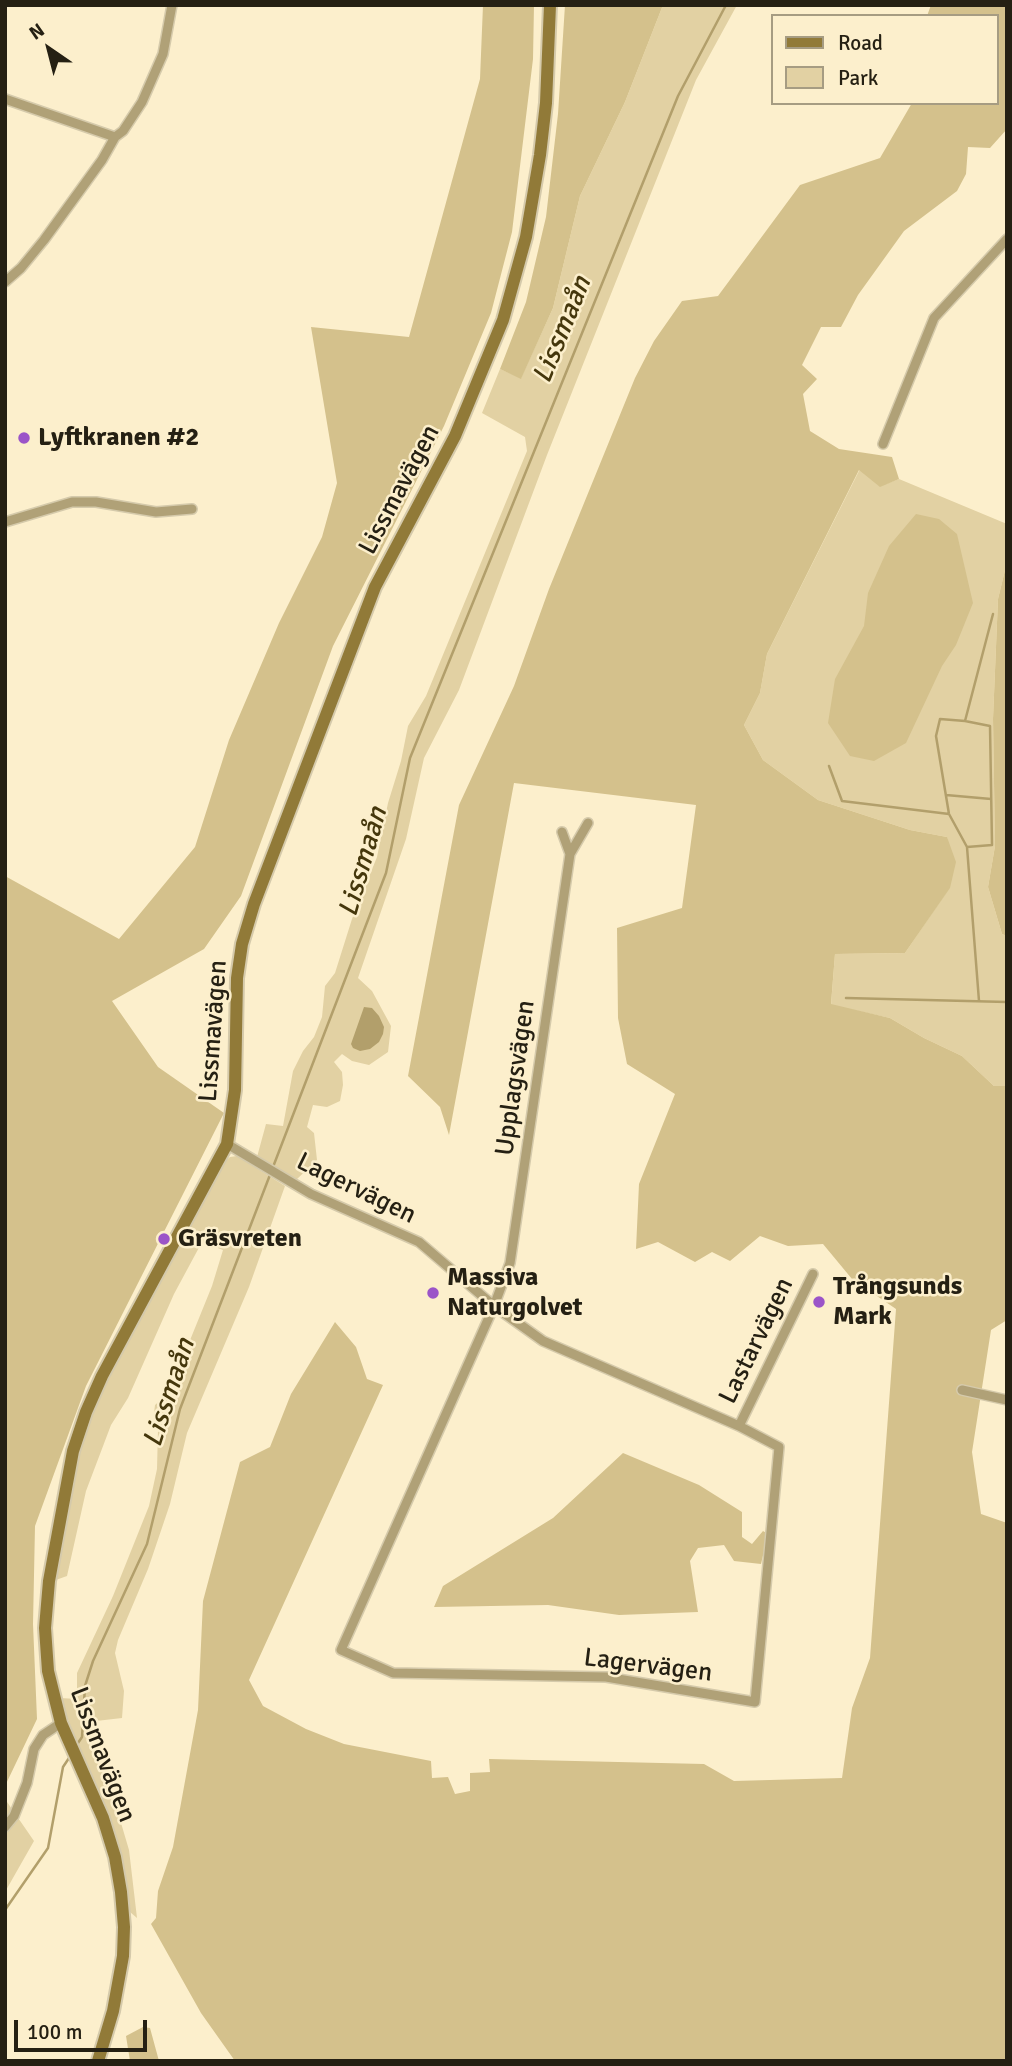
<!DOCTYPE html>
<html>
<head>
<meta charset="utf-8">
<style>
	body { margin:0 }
	#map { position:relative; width:1012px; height:2066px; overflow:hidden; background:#fcefcc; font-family:Signika,sans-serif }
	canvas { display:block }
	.frame { position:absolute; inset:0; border:7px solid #252013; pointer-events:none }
	.legend { position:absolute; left:771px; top:14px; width:228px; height:91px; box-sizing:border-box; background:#fcefcc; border:2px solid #a69c82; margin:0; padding:9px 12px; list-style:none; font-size:21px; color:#252013 }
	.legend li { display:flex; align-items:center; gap:14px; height:35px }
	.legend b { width:35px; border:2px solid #a69c82 }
	.north { position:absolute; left:14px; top:14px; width:70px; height:70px; -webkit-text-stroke:5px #fcefcc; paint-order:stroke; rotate:325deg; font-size:19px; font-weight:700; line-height:28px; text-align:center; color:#252013 }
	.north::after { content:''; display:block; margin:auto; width:24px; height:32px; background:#252013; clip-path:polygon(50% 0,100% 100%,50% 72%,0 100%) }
	.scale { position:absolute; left:14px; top:2020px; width:133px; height:32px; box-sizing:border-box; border:4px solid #252013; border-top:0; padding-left:9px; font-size:21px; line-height:24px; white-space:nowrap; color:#252013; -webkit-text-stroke:5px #fcefcc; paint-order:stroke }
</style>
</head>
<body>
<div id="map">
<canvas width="1012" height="2066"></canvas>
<div class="frame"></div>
<ul class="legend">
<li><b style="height:9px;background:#917a38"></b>Road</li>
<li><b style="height:19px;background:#e2d1a3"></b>Park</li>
</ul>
<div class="north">N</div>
<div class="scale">100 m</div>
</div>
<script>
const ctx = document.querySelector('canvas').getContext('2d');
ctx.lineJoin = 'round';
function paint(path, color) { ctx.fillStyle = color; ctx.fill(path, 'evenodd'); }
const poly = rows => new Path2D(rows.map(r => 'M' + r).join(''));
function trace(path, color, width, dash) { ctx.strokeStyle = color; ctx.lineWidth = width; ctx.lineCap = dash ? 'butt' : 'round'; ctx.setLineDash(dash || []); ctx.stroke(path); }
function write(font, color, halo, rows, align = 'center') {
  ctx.font = font + ' Signika,sans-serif'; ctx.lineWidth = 5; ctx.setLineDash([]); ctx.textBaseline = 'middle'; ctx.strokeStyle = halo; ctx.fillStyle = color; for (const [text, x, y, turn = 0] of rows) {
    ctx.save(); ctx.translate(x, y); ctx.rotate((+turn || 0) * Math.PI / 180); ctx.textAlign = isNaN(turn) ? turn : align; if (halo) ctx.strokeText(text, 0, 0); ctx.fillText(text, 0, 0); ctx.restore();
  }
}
const green = poly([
	[663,5,737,5,696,80,547,455,459,690,424,758,406,839,358,978,372,991,391,1026,388,1052,369,1065,352,1061,342,1054,334,1062,342,1072,343,1085,340,1101,327,1107,313,1105,307,1127,314,1133,317,1160,296,1180,257,1157,266,1124,283,1126,293,1071,303,1051,314,1037,322,1017,325,986,335,973,352,919,377,857,388,803,401,761,408,726,426,696,527,451,525,437,482,413,500,369,521,378,553,308,580,196,625,102],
	[860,469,880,486,899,479,1007,524,1007,562,998,599,993,719,995,846,988,887,1002,934,1007,936,1007,1086,994,1086,962,1056,924,1038,890,1018,831,1005,835,954,905,953,950,887,947,837,910,830,818,800,763,760,744,725,760,693,767,654],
	[237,1156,285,1186,249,1287,187,1433,170,1504,148,1569,118,1640,115,1653,124,1691,122,1718,96,1721,94,1735,100,1761,111,1789,129,1850,137,1918,130,1912,117,1845,102,1797,81,1754,60,1698,77,1699,77,1673,113,1596,149,1506,157,1469,158,1430,154,1413,155,1405,169,1392,212,1286,223,1250,202,1242,174,1294,128,1398,111,1425,86,1491,67,1576,53,1581,73,1476,88,1424,103,1390,223,1163,230,1157],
	[5,1799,34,1841,5,1892]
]);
const forest = poly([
	[483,5,534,5,533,59,512,232,491,313,444,426,333,646,241,896,204,949,112,1001,158,1067,224,1113,86,1386,35,1526,33,1624,37,1719,5,1786,5,876,119,939,195,847,229,740,279,623,322,537,337,483,311,327,409,337,480,79],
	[565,5,663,5,625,102,580,196,553,308,521,379,500,369,526,302,546,217,558,114],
	[931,5,1007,5,1007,129,990,148,968,147,966,174,957,191,904,231,858,295,841,327,821,327,802,365,817,379,803,394,810,431,839,449,892,457,899,479,880,487,859,470,767,654,760,693,744,725,763,760,818,800,910,830,947,837,956,862,950,888,905,953,835,954,831,1004,890,1018,924,1038,962,1056,994,1086,1007,1086,1007,1320,991,1330,972,1452,981,1514,1007,1523,1007,2061,235,2061,201,2013,151,1924,156,1918,158,1891,173,1847,198,1710,203,1601,240,1462,270,1447,291,1394,335,1322,356,1347,367,1379,383,1385,249,1680,263,1706,306,1729,344,1744,431,1761,432,1778,448,1777,455,1794,470,1791,470,1773,490,1772,489,1759,704,1764,734,1781,842,1778,852,1708,870,1658,896,1309,852,1279,823,1244,788,1246,760,1236,730,1261,712,1252,695,1262,658,1242,636,1249,639,1184,675,1094,627,1064,618,1018,617,928,682,908,696,805,514,783,449,1135,440,1107,408,1076,459,805,514,686,549,589,635,378,654,341,682,301,718,296,800,185,880,158,912,103,996,103,996,16,927,16],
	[916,514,939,519,957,534,973,603,956,645,942,666,906,743,874,761,850,756,828,723,835,679,864,626,868,593,889,546],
	[1007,562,1007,936,1002,934,988,887,995,846,993,719,998,599],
	[623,1453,699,1485,742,1512,742,1537,752,1544,763,1531,768,1534,761,1564,734,1561,724,1545,698,1548,690,1561,698,1612,619,1615,548,1605,434,1607,443,1586,553,1518],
	[143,2027,150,2028,159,2061,130,2061,126,2036]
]);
const water = poly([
	[364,1007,372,1008,379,1016,384,1027,383,1034,379,1042,370,1049,360,1051,353,1048,351,1044]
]);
const stream = poly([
	[965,721,940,719,936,736,949,814,967,847,979,1001],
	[829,766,842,801,949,814],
	[946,795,991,799],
	[967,847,992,845,990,726,965,721,993,614],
	[846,998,1007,1002],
	[78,1743,82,1737,85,1686,93,1661,147,1544,180,1409,386,873,410,758,678,96,726,5],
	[5,1910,48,1848,63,1767,69,1758]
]);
const street = poly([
	[5,99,115,137],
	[5,282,21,268,44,240,102,160,115,137,123,131,142,102,163,54,172,5],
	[883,444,934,318,1007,239],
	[5,522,72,502,96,502,156,512,192,509],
	[562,832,570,854],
	[227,1144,311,1194,419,1242,494,1306,543,1341,739,1426,779,1447,755,1702,606,1677,393,1673,341,1650,494,1306,510,1263,570,854,588,823],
	[962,1390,1007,1400],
	[739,1426,813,1274],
	[5,1827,14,1816,27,1783,34,1749,43,1735,61,1723]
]);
const secondary = poly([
	[98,2061,113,2011,123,1956,124,1927,121,1892,115,1857,103,1818,61,1723,48,1671,45,1628,49,1581,73,1451,86,1412,102,1376,227,1144,235,1090,237,978,242,944,254,904,375,587,455,436,503,320,526,237,540,155,546,103,550,5]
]);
const markers = [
	[24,438,7,"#9b54c8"],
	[164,1239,7,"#9b54c8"],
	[433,1293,7,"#9b54c8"],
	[819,1302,7,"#9b54c8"]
];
const poiNames = [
	["Lyftkranen #2",38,438],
	["Gräsvreten",178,1239],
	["Massiva",447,1278],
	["Naturgolvet",447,1308],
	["Trångsunds",833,1287],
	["Mark",833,1317]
];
const streetNames = [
	["Lissmavägen",400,490,-62],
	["Lissmavägen",214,1031,-86],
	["Upplagsvägen",516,1078,-82],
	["Lagervägen",356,1189,26],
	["Lastarvägen",757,1341,-64],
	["Lagervägen",648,1666,7],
	["Lissmavägen",102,1755,69]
];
const waterNames = [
	["Lissmaån",563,330,-68],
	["Lissmaån",364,862,-74],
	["Lissmaån",170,1393,-72]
];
paint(green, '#e2d1a3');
paint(forest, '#d4c18c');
paint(water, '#b29f6b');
trace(stream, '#b29f6b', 2.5);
trace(street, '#d5caab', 12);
trace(secondary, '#d5caab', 16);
trace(street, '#b0a177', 9);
trace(secondary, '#917a38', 12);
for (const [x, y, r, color] of markers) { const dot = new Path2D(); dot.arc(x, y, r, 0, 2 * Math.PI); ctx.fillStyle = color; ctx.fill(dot); trace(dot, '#fcefcc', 2.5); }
write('bold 26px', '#252013', '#fcefcc', poiNames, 'left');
write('26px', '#252013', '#fcefcc', streetNames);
write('italic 28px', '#45370c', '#fcefcc', waterNames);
</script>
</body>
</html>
